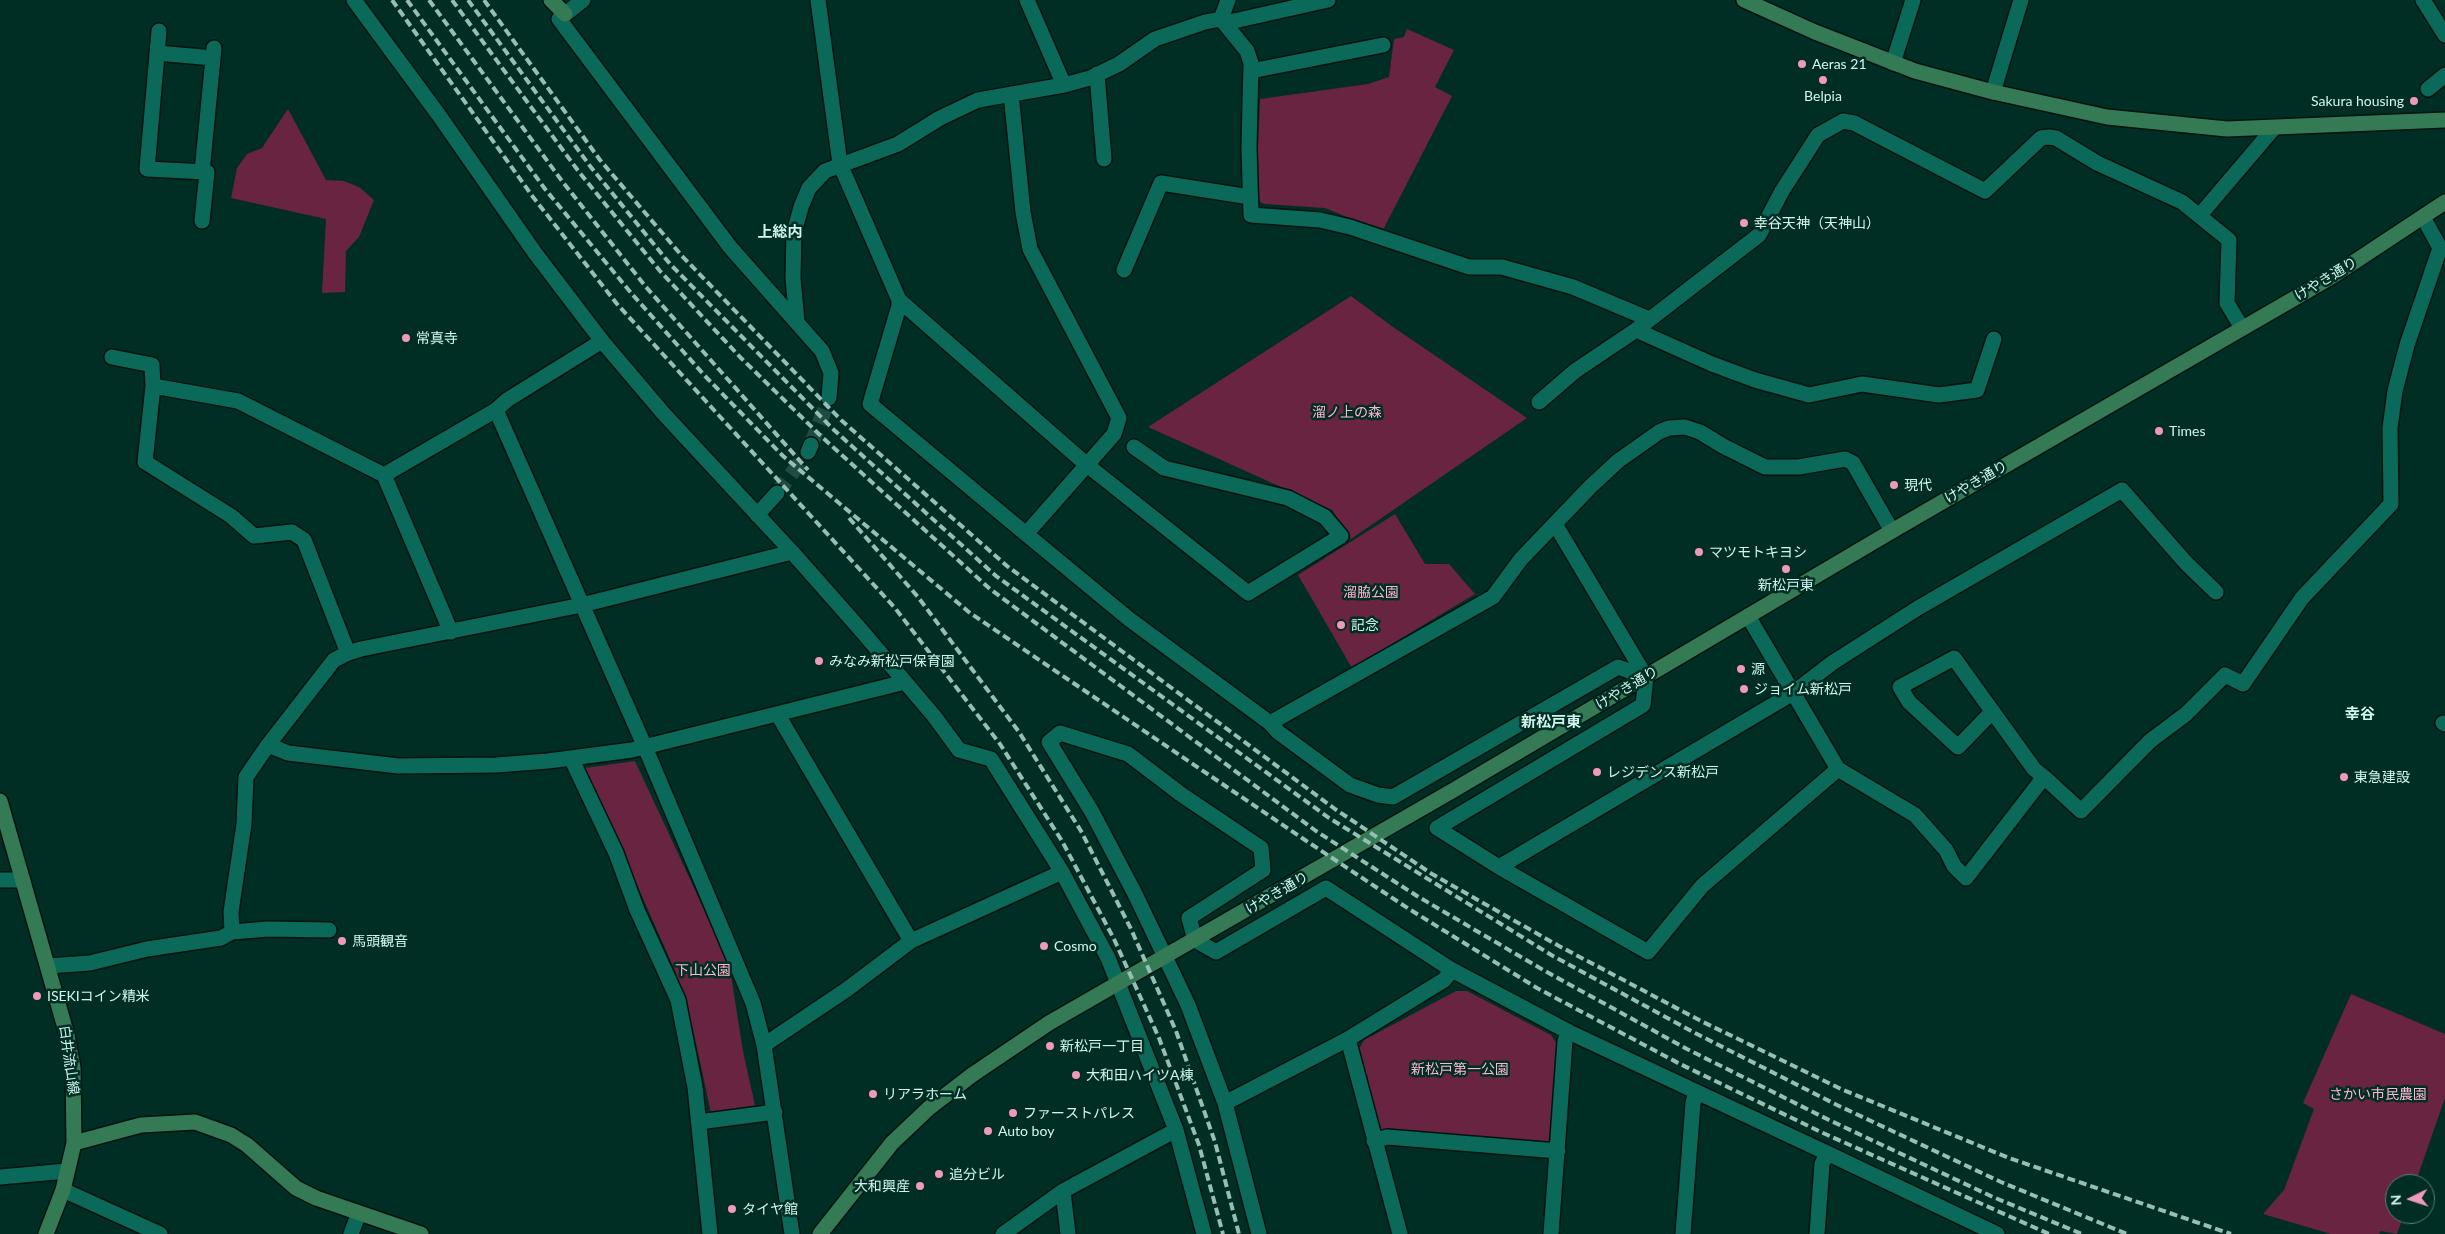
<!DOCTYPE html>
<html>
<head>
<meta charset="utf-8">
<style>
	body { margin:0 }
	#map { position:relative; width:2445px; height:1234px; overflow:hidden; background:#002d24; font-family:Lato,sans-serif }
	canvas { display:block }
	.north { position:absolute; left:2385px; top:1174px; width:50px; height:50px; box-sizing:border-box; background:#002d24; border:1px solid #547e74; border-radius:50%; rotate:266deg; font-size:14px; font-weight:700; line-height:20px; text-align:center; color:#d1f7ec }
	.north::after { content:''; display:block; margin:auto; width:18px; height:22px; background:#ef9ab9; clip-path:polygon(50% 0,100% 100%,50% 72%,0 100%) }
</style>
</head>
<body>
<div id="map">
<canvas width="2445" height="1234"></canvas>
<div class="north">N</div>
</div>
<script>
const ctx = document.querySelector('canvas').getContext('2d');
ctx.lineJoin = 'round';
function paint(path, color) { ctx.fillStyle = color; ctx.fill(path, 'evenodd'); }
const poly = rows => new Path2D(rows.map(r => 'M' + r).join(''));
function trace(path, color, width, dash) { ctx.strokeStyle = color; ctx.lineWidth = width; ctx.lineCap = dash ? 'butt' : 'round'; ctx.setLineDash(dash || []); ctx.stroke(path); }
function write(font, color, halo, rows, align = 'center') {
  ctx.font = font + ' Lato,"Noto Sans JP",sans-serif'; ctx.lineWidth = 5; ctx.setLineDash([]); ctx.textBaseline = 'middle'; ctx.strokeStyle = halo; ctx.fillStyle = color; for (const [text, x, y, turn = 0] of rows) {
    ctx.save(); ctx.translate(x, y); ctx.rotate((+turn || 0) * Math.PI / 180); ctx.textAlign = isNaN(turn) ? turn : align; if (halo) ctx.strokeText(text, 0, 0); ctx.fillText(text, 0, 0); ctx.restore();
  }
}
const green = poly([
	[1407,29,1454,50,1435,87,1452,96,1384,228,1381,231,1325,208,1265,204,1260,202,1256,192,1260,99,1368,84,1389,77,1394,39,1404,37],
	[288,109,326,180,344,181,359,187,374,200,359,237,346,251,345,292,322,293,326,219,231,198,237,168,247,154,262,148],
	[1351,296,1393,327,1527,418,1351,539,1332,510,1148,427],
	[1395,514,1425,564,1449,564,1475,594,1352,668,1298,575],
	[635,761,729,963,743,1051,756,1110,711,1113,694,1034,676,973,585,768],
	[1456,991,1467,991,1551,1035,1557,1044,1550,1141,1544,1145,1386,1134,1378,1128,1359,1049,1364,1040],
	[2351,994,2445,1034,2445,1098,2415,1184,2395,1184,2395,1214,2404,1214,2397,1234,2381,1231,2379,1234,2331,1234,2263,1214,2284,1190,2314,1109,2303,1103]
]);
const streetTunnel = poly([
	[811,445,829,398],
	[777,493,808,452]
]);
const street = poly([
	[354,0,438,114,535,253,602,341],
	[583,0,559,19,730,247,822,351,831,373,829,398],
	[818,0,840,164,899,300,899,306,870,404,1026,534],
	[1027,0,1064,85],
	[2423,0,2445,35],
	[1221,19,1247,51,1251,63,1249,147,1251,215,1320,220,1350,227,1469,267,1502,267,1573,287,1649,319],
	[1225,23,1328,0],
	[159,31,147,169,207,172,202,221],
	[157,53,213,58],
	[1893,63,1913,0],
	[1251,71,1383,45],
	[1097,74,1104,159],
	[2428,89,2445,75],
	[1993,92,2021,0],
	[1011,94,1023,212,1030,249,1119,418,1114,434,1026,534,1129,619,1270,723,1493,597,1521,559,1590,487,1618,461,1659,432,1669,428,1685,427,1700,432,1723,446,1765,467,1799,467,1845,459,1853,463,1892,531],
	[202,172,214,48],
	[2200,215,2274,128],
	[1124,270,1161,183,1250,197],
	[899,300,1087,465,1248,593,1341,536,1325,517,1288,498,1164,468,1134,447],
	[797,322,793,278,794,233,801,207,809,188,825,171,898,144,940,118,978,100,1064,85,1090,78,1119,64,1155,39,1205,22,1221,19,1228,0],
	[1636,330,1712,364,1755,380,1809,395,1862,384,1939,395,1977,390,1994,339],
	[112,357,152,365,153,386],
	[1539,402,1575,371,1636,330,1759,235,1782,191,1818,135,1843,121,1854,123,1985,191,2041,138,2049,137,2056,138,2097,163,2182,202,2229,240,2227,303,2242,328],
	[496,410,645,747,753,1003,764,1045,792,1234],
	[808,452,811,445],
	[757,515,777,493],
	[1555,524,1646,677,1643,705,1437,828,1499,867,1648,952,1702,886,1838,769],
	[1748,616,1838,769,1915,815,1946,850,1954,866,1966,878,2044,777,2081,811,2150,741,2186,714,2225,675,2243,684,2302,598,2391,504,2390,428,2395,391,2407,345,2440,248,2423,217],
	[451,632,384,475,496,410,507,400,602,341,663,413,792,552,860,629,934,716,959,750,991,759,1062,872,1108,958,1176,1130,1204,1234],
	[348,653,304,540,292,532,254,536,231,516,145,462,153,386,238,401,384,475],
	[1991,713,1958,747,1909,702,1900,687,1954,658,2034,769,2044,777],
	[778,715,911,941],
	[1270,723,1278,732,1350,785,1378,795,1393,797,1618,667,1646,677],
	[2443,723,2445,724],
	[268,745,288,753,398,766,496,765,548,761,632,750,905,682],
	[571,758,616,853,637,910,678,1000,695,1087,710,1234],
	[1499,867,1793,693,1832,663,1918,608,2122,490,2186,563,2216,592],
	[0,880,23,880],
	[232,932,268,929,329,930],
	[48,966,90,963,147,949,221,938,232,932,231,912,244,824,246,777,268,745,334,660,348,653,361,649,582,605,792,552],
	[1348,1039,1400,1234],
	[764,1045,846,990,911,941,1062,872],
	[1225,1103,1348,1039,1444,980,1452,970],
	[699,1122,775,1112],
	[1374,1141,1387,1137,1558,1151],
	[0,1177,67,1171],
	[63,1190,160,1234],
	[351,1234,359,1213],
	[1003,1234,1063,1191],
	[1068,1234,1063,1191,1176,1130],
	[1259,1234,1225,1103,1188,1005,1135,894,1092,812,1049,742,1060,733,1128,754,1182,795,1261,848,1263,870,1189,918,1195,940,1216,952,1326,888,1452,970,1569,1032,1827,1153],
	[1551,1234,1565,1041,1569,1032],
	[1683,1234,1693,1103,1696,1092],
	[1817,1234,1822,1164,1827,1153,1997,1234]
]);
const secondary = poly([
	[551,0,565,14],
	[1744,0,1815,32,1915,71,1993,92,2107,117,2227,129,2445,120],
	[0,801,67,1035,73,1068,74,1143,63,1190,46,1234],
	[74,1143,141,1125,195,1122,231,1135,247,1145,296,1188,316,1198,421,1234],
	[820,1234,892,1143,929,1108,972,1075,1049,1023,1452,791,1892,531,2333,276,2445,202]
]);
const rail = poly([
	[392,0,533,197,617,304,895,608,1000,744,1062,841,1114,939,1159,1038,1199,1145,1223,1234],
	[407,0,545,189,632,294,705,376,783,456,970,613,1305,840,1409,909,1537,988,1680,1064,1823,1133,2049,1234],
	[429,0,562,181,646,287,808,470],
	[452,0,579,172,660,271,740,357,823,438,990,589,1316,831,1417,896,1545,971,1687,1049,1829,1120,1993,1197,2082,1234],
	[468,0,590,166,670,264,834,430,996,576,1329,818,1553,956,1695,1033,1837,1105,2001,1182,2127,1234],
	[484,0,600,160,682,256,841,420,1007,566,1335,809,1432,874,1559,946,1701,1021,1841,1089,2009,1158,2231,1234],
	[849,518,918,597,1019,732,1081,831,1131,929,1176,1031,1215,1142,1239,1234]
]);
const markers = [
	[1802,64,5,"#ef9ab9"],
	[1823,80,5,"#ef9ab9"],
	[2414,101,5,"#ef9ab9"],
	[1744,223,5,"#ef9ab9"],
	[406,338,5,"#ef9ab9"],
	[2159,431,5,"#ef9ab9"],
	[1894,485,5,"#ef9ab9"],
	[1699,552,5,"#ef9ab9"],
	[1786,569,5,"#ef9ab9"],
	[1341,625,5,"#ef9ab9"],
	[819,661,5,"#ef9ab9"],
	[1741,669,5,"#ef9ab9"],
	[1744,689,5,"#ef9ab9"],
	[1597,772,5,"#ef9ab9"],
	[2344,777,5,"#ef9ab9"],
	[342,941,5,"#ef9ab9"],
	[1044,946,5,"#ef9ab9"],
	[37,996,5,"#ef9ab9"],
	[1050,1046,5,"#ef9ab9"],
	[1076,1075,5,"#ef9ab9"],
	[873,1094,5,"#ef9ab9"],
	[1013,1113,5,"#ef9ab9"],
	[988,1131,5,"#ef9ab9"],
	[939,1174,5,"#ef9ab9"],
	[920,1186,5,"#ef9ab9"],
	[732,1209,5,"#ef9ab9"]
];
const poiNames = [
	["Aeras 21",1812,64],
	["Belpia",1823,96,"center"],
	["Sakura housing",2404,101,"right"],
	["幸谷天神（天神山）",1754,223],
	["常真寺",416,338],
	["Times",2169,431],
	["現代",1904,485],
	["マツモトキヨシ",1709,552],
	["新松戸東",1786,585,"center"],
	["記念",1351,625],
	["みなみ新松戸保育園",829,661],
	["源",1751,669],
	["ジョイム新松戸",1754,689],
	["レジデンス新松戸",1607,772],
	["東急建設",2354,777],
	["馬頭観音",352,941],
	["Cosmo",1054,946],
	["ISEKIコイン精米",47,996],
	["新松戸一丁目",1060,1046],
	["大和田ハイツA棟",1086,1075],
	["リアラホーム",883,1094],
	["ファーストパレス",1023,1113],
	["Auto boy",998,1131],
	["追分ビル",949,1174],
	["大和興産",910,1186,"right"],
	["タイヤ館",742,1209]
];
const streetNames = [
	["けやき通り",2326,279,-31],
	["けやき通り",1976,482,-30],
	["けやき通り",1627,688,-31],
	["けやき通り",1277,893,-30],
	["白井流山線",69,1060,82]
];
const parkNames = [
	["溜ノ上の森",1347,412],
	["溜脇公園",1371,592],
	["下山公園",703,970],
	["新松戸第一公園",1460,1069],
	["さかい市民農園",2378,1094]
];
const neighbourhoodNames = [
	["上総内",780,232],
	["幸谷",2360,714],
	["新松戸東",1551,722]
];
paint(green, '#692442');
trace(streetTunnel, '#1f4b42', 15, [15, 8]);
trace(street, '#00130e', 18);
trace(secondary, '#00130e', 18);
trace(street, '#0a6959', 15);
trace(secondary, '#347a54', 15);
trace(rail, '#96beb3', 4, [8, 4]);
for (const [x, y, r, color] of markers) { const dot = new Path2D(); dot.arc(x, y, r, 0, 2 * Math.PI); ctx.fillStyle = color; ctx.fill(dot); trace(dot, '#002d24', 2); }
write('14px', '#d1f7ec', '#002d24', poiNames, 'left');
write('14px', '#d1f7ec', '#002d24', streetNames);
write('14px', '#feb5ce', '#002d24', parkNames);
write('bold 15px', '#d1f7ec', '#002d24', neighbourhoodNames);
</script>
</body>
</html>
